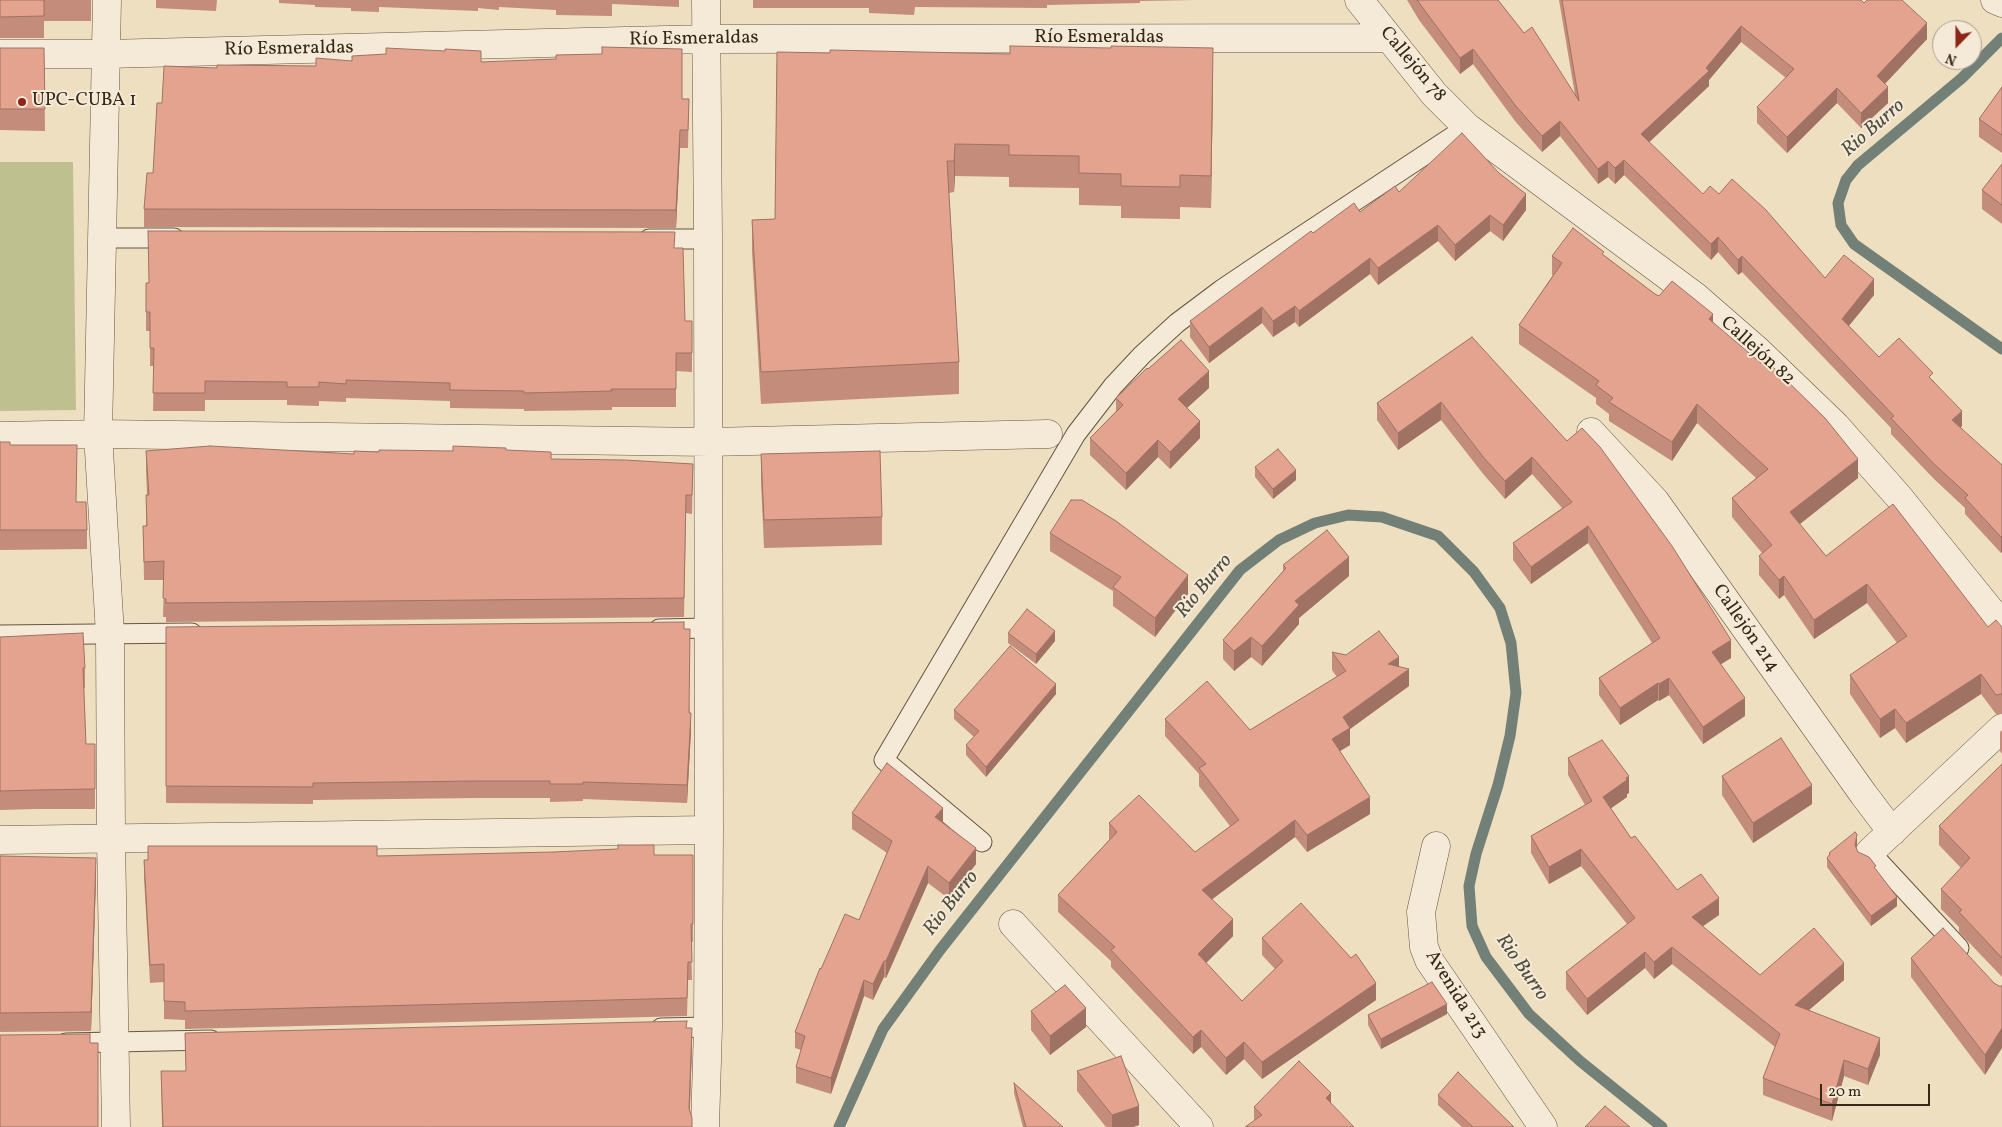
<!DOCTYPE html>
<html>
<head>
<meta charset="utf-8">
<style>
	body { margin:0 }
	#map { position:relative; width:2002px; height:1127px; overflow:hidden; background:#efdfc1; font-family:Vollkorn,serif }
	canvas { display:block }
	.north { position:absolute; left:1932px; top:20px; width:50px; height:50px; box-sizing:border-box; background:#f5ead7; border:1px solid #a89c8a; border-radius:50%; rotate:202deg; font-size:14px; font-weight:700; line-height:20px; text-align:center; color:#352816 }
	.north::after { content:''; display:block; margin:auto; width:18px; height:22px; background:#8f2418; clip-path:polygon(50% 0,100% 100%,50% 72%,0 100%) }
	.scale { position:absolute; left:1820px; top:1084px; width:110px; height:22px; box-sizing:border-box; border:2px solid #352816; border-top:0; padding-left:6px; font-size:15px; line-height:18px; white-space:nowrap; color:#352816; -webkit-text-stroke:4px #f5ead7; paint-order:stroke }
</style>
</head>
<body>
<div id="map">
<canvas width="2002" height="1127"></canvas>
<div class="north">N</div>
<div class="scale">20 m</div>
</div>
<script>
const ctx = document.querySelector('canvas').getContext('2d');
ctx.lineJoin = 'round';
function paint(path, color) { ctx.fillStyle = color; ctx.fill(path, 'evenodd'); }
const poly = rows => new Path2D(rows.map(r => 'M' + r).join(''));
function trace(path, color, width, dash) { ctx.strokeStyle = color; ctx.lineWidth = width; ctx.lineCap = dash ? 'butt' : 'round'; ctx.setLineDash(dash || []); ctx.stroke(path); }
function write(font, color, halo, rows, align = 'center') {
  ctx.font = font + ' Vollkorn,serif'; ctx.lineWidth = 4; ctx.setLineDash([]); ctx.textBaseline = 'middle'; ctx.strokeStyle = halo; ctx.fillStyle = color; for (const [text, x, y, turn = 0] of rows) {
    ctx.save(); ctx.translate(x, y); ctx.rotate((+turn || 0) * Math.PI / 180); ctx.textAlign = isNaN(turn) ? turn : align; if (halo) ctx.strokeText(text, 0, 0); ctx.fillText(text, 0, 0); ctx.restore();
  }
}
const green = poly([
	[0,162,73,162,76,410,0,411]
]);
const stream = poly([
	[2002,38,1962,78,1858,165,1846,180,1838,203,1841,225,1854,244,2002,349],
	[839,1127,883,1029,940,950,1240,570,1279,540,1315,523,1348,515,1382,517,1438,536,1474,572,1500,608,1511,643,1516,693,1510,736,1498,785,1476,854,1469,886,1472,926,1486,957,1529,1014,1580,1061,1662,1127]
]);
const service = poly([
	[103,238,174,238],
	[649,239,708,239],
	[659,629,708,628],
	[0,635,192,633],
	[982,842,884,760,1076,434,1113,386,1142,355,1177,323,1221,290,1267,259,1467,127],
	[1870,852,1959,948],
	[661,1028,708,1027],
	[66,1043,211,1040]
]);
const minor = poly([
	[107,0,98,434,110,634,111,838,116,1127],
	[1359,0,1434,94,1467,127,1696,297,1758,351,1836,426,1898,496,2002,625],
	[1995,0,2002,3],
	[0,54,106,54,706,39,1388,38],
	[1591,432,1655,501,1864,795,1892,832],
	[0,436,98,434,709,442,1048,434],
	[0,840,709,830],
	[1436,846,1421,912,1424,947,1429,960,1543,1127],
	[1870,852,2002,728],
	[1013,924,1199,1127],
	[705,1127,708,1027,709,830,708,239,706,0]
]);
const wall = poly([
	[0,0,91,0,91,21,44,21,44,38,0,38],
	[156,0,217,0,216,11,156,8],
	[279,0,679,0,679,7,612,4,612,16,556,15,556,10,499,7,499,10,478,8,478,11,379,7,379,12,351,11,351,8,315,7,315,5,279,3],
	[753,0,1196,0,1140,1,1140,3,1047,5,1047,8,915,7,914,15,869,13,869,8,753,8],
	[1407,0,1498,0,1524,33,1575,95,1559,0,1861,0,1864,3,1927,39,1885,84,1888,103,1861,128,1837,103,1787,153,1757,123,1757,107,1786,78,1741,42,1709,80,1709,86,1649,142,1703,194,1719,194,1825,278,1874,295,1849,326,1879,357,1933,380,1962,426,1960,428,2002,465,2001,553,1965,514,1965,508,1934,479,1891,434,1891,428,1742,272,1738,275,1718,252,1711,260,1624,175,1615,184,1608,177,1598,184,1560,136,1542,152,1515,121,1473,64,1460,74,1419,20],
	[0,48,44,48,45,131,0,130],
	[777,52,1213,80,1211,208,1180,207,1180,219,1121,218,1121,206,1079,205,1079,188,1009,187,1009,177,955,176,954,192,949,193,959,362,959,394,761,404,752,252,752,220,775,219],
	[352,61,481,62,682,99,689,99,688,148,680,148,676,228,144,227,144,209,153,173,217,68,316,66],
	[2002,87,2002,153,1979,137,1979,119],
	[2002,164,2002,224,1982,209,1982,190],
	[1399,192,1526,210,1503,241,1490,231,1455,261,1438,241,1378,285,1370,274,1299,327,1295,322,1273,337,1262,323,1209,363,1190,337,1190,321,1313,233,1360,212],
	[675,248,685,321,692,321,692,372,676,371,676,407,612,407,612,410,524,411,524,409,450,408,450,401,346,398,346,402,319,401,319,406,287,405,287,400,205,400,205,411,153,411,154,366,150,366,150,331,146,331,146,283],
	[1604,255,1655,294,1713,322,1858,478,1799,524,1826,556,1988,627,2002,627,2002,714,1996,714,1981,694,1906,743,1895,728,1880,738,1850,694,1850,675,1897,643,1867,603,1814,639,1784,595,1779,599,1759,575,1759,556,1762,553,1732,517,1732,498,1756,478,1697,423,1672,461,1609,421,1609,414,1596,404,1596,398,1519,344,1519,325,1553,275,1552,275,1552,256],
	[1472,337,1731,658,1720,664,1745,716,1703,744,1669,695,1659,701,1658,700,1620,725,1599,695,1599,678,1652,643,1588,543,1531,584,1513,560,1513,543,1562,508,1532,474,1505,499,1484,475,1441,420,1398,450,1377,420,1377,403],
	[1148,369,1209,388,1187,408,1200,438,1170,469,1158,457,1126,490,1090,455,1090,438,1116,411,1116,398],
	[0,442,10,445,76,502,87,530,87,549,0,550],
	[506,450,551,459,693,464,692,514,686,513,684,617,166,622,166,617,163,617,164,580,144,580,143,526,146,526,146,495,147,495,146,470,146,451,354,454,379,452],
	[761,454,882,517,882,545,764,548,761,482],
	[1255,467,1296,480,1273,499,1255,477],
	[1050,533,1188,594,1155,637,1113,606,1113,591,1050,551],
	[1283,565,1349,576,1299,618,1299,624,1262,666,1251,657,1234,671,1223,659,1223,640,1283,571],
	[166,627,684,629,691,731,687,803,583,799,583,801,550,802,550,798,476,798,313,800,313,804,166,803],
	[1008,633,1055,641,1036,664,1008,643],
	[0,637,85,668,85,688,84,688,86,744,95,744,95,809,36,809,0,810],
	[1332,652,1399,666,1409,686,1350,729,1350,745,1340,751,1370,814,1307,852,1295,837,1212,899,1233,936,1206,963,1242,1001,1275,969,1262,955,1262,938,1376,1000,1262,1079,1244,1059,1226,1075,1201,1047,1193,1054,1111,967,1111,961,1058,912,1058,895,1109,840,1109,823,1195,852,1230,826,1199,786,1199,774,1165,736,1165,719,1250,730,1337,677,1332,670],
	[1056,694,986,777,966,755,966,745,974,737,954,719,954,710],
	[2002,730,2002,754,2000,751,2000,732],
	[1568,758,1629,793,1627,794,1627,797,1611,808,1631,838,1677,890,1719,915,1702,926,1760,975,1844,980,1809,1010,1880,1055,1868,1085,1844,1076,1832,1121,1763,1095,1763,1078,1775,1047,1672,964,1654,979,1645,968,1587,1015,1566,989,1566,972,1627,924,1581,866,1549,884,1531,853,1531,836,1585,805,1568,775],
	[2002,764,2002,977,1959,932,1959,927,1941,909,1941,889,1961,868,1939,845,1939,826],
	[1722,776,1812,804,1753,843,1722,795],
	[852,813,943,822,976,864,949,899,928,883,886,978,884,977,873,1000,864,996,831,1094,796,1083,796,1067,801,1050,795,1048,795,1032,821,969,859,920,887,853,852,829],
	[1857,844,1856,848,1858,852,1876,870,1897,906,1871,926,1827,867,1827,858,1829,855,1829,853],
	[693,855,693,942,691,942,692,980,688,980,687,1016,185,1029,185,1020,164,1019,164,982,150,983,144,878,144,860,377,856],
	[0,856,96,878,91,1031,0,1032],
	[1911,958,1994,983,1999,986,1985,1075,1911,977],
	[1031,1011,1086,1027,1050,1055,1031,1030],
	[1447,1014,1381,1049,1368,1025,1368,1015],
	[687,1028,692,1046,690,1110,692,1127,162,1127,161,1071,186,1071,185,1033],
	[1077,1071,1139,1125,1133,1127,1106,1127,1077,1091],
	[1014,1083,1063,1127,1023,1127,1014,1093],
	[1438,1095,1514,1127,1462,1127,1438,1105],
	[1331,1103,1254,1121,1254,1107]
]);
const shadedWall = poly([
	[1927,23,1927,39,1877,92,1877,76],
	[1741,26,1741,42,1709,80,1709,86,1641,150,1641,134,1706,68],
	[1213,48,1213,80,1211,208,1211,176],
	[1473,49,1473,64,1460,74,1460,58],
	[1888,87,1888,103,1861,128,1861,113],
	[1837,88,1837,103,1787,153,1787,137],
	[1560,121,1560,136,1542,152,1542,136],
	[680,130,680,148,676,228,676,210],
	[955,144,955,176,954,192,954,161],
	[1624,160,1624,175,1615,184,1615,168],
	[1608,161,1608,177,1598,184,1598,169],
	[1526,194,1526,210,1503,241,1503,225],
	[1490,215,1490,231,1455,261,1455,245],
	[1438,225,1438,241,1378,285,1378,268],
	[1718,237,1718,252,1711,260,1711,244],
	[1742,256,1742,272,1738,275,1738,260],
	[1370,258,1370,274,1299,327,1299,311],
	[1874,279,1874,295,1842,334,1842,319],
	[1295,306,1295,322,1273,337,1273,321],
	[1262,307,1262,323,1209,363,1209,347],
	[1713,314,1713,333,1709,319],
	[1209,371,1209,388,1178,416,1178,399],
	[1441,402,1441,420,1398,450,1398,433],
	[1697,404,1697,423,1672,461,1672,442],
	[1962,411,1962,426,1952,436,1952,420],
	[1200,421,1200,438,1170,469,1170,452],
	[1158,440,1158,457,1126,490,1126,473],
	[1532,457,1532,474,1505,499,1505,481],
	[1858,459,1858,478,1790,532,1790,512],
	[1296,470,1296,480,1273,499,1273,489],
	[1588,526,1588,543,1531,584,1531,567],
	[2002,536,2002,552,2001,553,2001,537],
	[1349,557,1349,576,1299,618,1299,624,1262,666,1262,646,1295,601],
	[1188,575,1188,594,1155,637,1155,618],
	[1784,576,1784,595,1779,599,1779,580],
	[1867,584,1867,603,1814,639,1814,620],
	[1055,631,1055,641,1036,664,1036,654],
	[1251,637,1251,657,1234,671,1234,651],
	[1731,640,1731,658,1712,670,1712,652],
	[1399,657,1399,674,1388,664],
	[1409,669,1409,686,1350,729,1350,745,1332,756,1332,739,1343,717],
	[1981,674,1981,694,1906,743,1906,723],
	[1669,678,1669,695,1659,701,1659,684],
	[1658,683,1658,700,1620,725,1620,708],
	[1056,684,1056,694,986,777,986,767],
	[1745,698,1745,716,1703,744,1703,727],
	[1895,709,1895,728,1880,738,1880,719],
	[691,713,691,731,687,803,687,785],
	[1629,776,1629,793,1627,794,1627,797,1603,814,1603,797,1626,778],
	[1812,785,1812,804,1753,843,1753,823],
	[1370,797,1370,814,1307,852,1307,835],
	[943,808,943,824,935,817],
	[1295,820,1295,837,1202,907,1202,890],
	[1857,834,1857,844,1855,855,1855,845],
	[976,848,976,864,949,899,949,883],
	[1581,849,1581,866,1549,884,1549,867],
	[96,858,96,878,91,1031,91,1012],
	[928,866,928,883,886,978,886,961],
	[1897,897,1897,906,1871,926,1871,916],
	[1719,898,1719,915,1692,934,1692,917],
	[1233,919,1233,936,1198,971,1198,954],
	[1672,947,1672,964,1654,979,1654,962],
	[1645,952,1645,968,1587,1015,1587,999],
	[884,961,884,977,873,1000,873,984],
	[1844,963,1844,980,1795,1022,1795,1005],
	[864,980,864,996,831,1094,831,1078],
	[1376,983,1376,1000,1262,1079,1262,1062],
	[1447,1004,1447,1014,1381,1049,1381,1039],
	[1086,1008,1086,1027,1050,1055,1050,1036],
	[692,1028,692,1046,689,1127,689,1108],
	[2002,1028,2002,1048,1985,1075,1985,1055],
	[1201,1030,1201,1047,1193,1054,1193,1037],
	[1880,1038,1880,1055,1868,1085,1868,1069],
	[1244,1042,1244,1059,1226,1075,1226,1058],
	[1844,1060,1844,1076,1832,1121,1832,1104],
	[1331,1093,1331,1111,1326,1098],
	[1139,1106,1139,1125,1133,1127,1112,1127,1112,1115]
]);
const building = poly([
	[0,0,44,0,44,16,0,17,0,0],
	[1417,0,1498,0,1524,33,1532,27,1579,101,1562,0,1861,0,1864,3,1867,0,1902,0,1927,23,1877,76,1888,87,1861,113,1837,88,1787,137,1757,107,1794,69,1741,26,1706,68,1709,71,1641,134,1703,194,1710,186,1719,194,1732,179,1766,210,1825,278,1844,255,1874,279,1842,319,1879,357,1899,338,1933,373,1929,377,1962,411,1952,420,2002,465,2002,536,2001,537,1965,498,1968,495,1934,464,1891,418,1894,416,1742,256,1738,260,1718,237,1711,244,1624,160,1615,168,1608,161,1598,169,1560,121,1542,136,1515,105,1473,49,1460,58,1417,0],
	[1010,46,1111,48,1111,46,1213,48,1211,176,1180,175,1180,187,1121,186,1121,174,1079,173,1079,156,1009,155,1009,145,955,144,954,161,947,161,959,362,761,372,752,220,775,219,777,52,830,53,830,50,1010,54,1010,46],
	[602,47,682,49,682,99,689,99,688,130,680,130,676,210,144,209,147,173,153,173,157,103,162,103,164,66,217,68,217,65,316,66,316,58,352,61,352,56,386,54,386,48,445,51,445,49,481,51,481,62,556,59,556,55,602,54,602,47],
	[0,48,44,48,45,109,0,109,0,48],
	[2002,87,2002,135,1979,119,2002,87],
	[1462,133,1499,173,1526,194,1503,225,1490,215,1455,245,1438,225,1378,268,1370,258,1299,311,1295,306,1273,321,1262,307,1209,347,1190,321,1311,231,1313,233,1354,203,1360,212,1395,186,1399,192,1462,133],
	[2002,164,2002,205,1982,190,2002,164],
	[1573,228,1604,252,1602,254,1655,294,1659,296,1672,281,1713,314,1709,319,1768,369,1772,366,1825,418,1858,459,1790,512,1826,556,1893,504,1988,627,1996,620,2002,627,2002,694,1996,695,1981,674,1906,723,1895,709,1880,719,1850,675,1907,636,1867,584,1814,620,1784,576,1779,580,1759,556,1772,545,1732,498,1768,469,1697,404,1672,442,1609,402,1613,398,1596,385,1599,381,1519,325,1562,263,1552,256,1573,228],
	[148,231,675,232,674,248,683,248,685,321,692,321,692,353,676,353,676,389,611,389,612,391,524,393,524,391,450,390,450,383,346,380,346,384,319,382,319,387,287,387,287,382,205,381,205,393,153,393,154,348,150,348,150,312,146,312,146,283,149,283,148,231],
	[1472,337,1567,441,1582,428,1600,447,1672,546,1731,640,1712,652,1745,698,1703,727,1669,678,1659,684,1658,683,1620,708,1599,678,1660,638,1588,526,1531,567,1513,543,1572,502,1532,457,1505,481,1484,458,1441,402,1398,433,1377,403,1472,337],
	[1181,340,1209,371,1178,399,1200,421,1170,452,1158,440,1126,473,1090,438,1123,405,1116,398,1147,368,1148,369,1181,340],
	[0,442,10,442,10,445,77,445,76,502,86,502,87,530,0,530,0,442],
	[210,446,354,454,354,451,379,452,379,450,453,451,453,446,506,448,506,450,551,452,551,459,625,460,693,464,692,495,686,495,684,598,166,603,166,599,163,598,164,561,144,562,143,526,147,526,146,495,149,495,146,451,210,446],
	[1278,449,1296,470,1273,489,1255,467,1278,449],
	[880,451,882,517,764,520,761,454,880,451],
	[1071,500,1082,500,1116,521,1188,575,1155,618,1113,587,1121,577,1050,533,1071,500],
	[1327,530,1349,557,1295,601,1299,605,1262,646,1251,637,1234,651,1223,640,1286,568,1283,565,1327,530],
	[1027,609,1055,631,1036,654,1008,633,1027,609],
	[684,622,684,629,690,629,689,713,691,713,687,785,583,782,583,784,550,784,550,781,476,781,313,783,313,787,166,786,166,627,684,622],
	[1379,631,1399,657,1388,664,1409,669,1343,717,1350,728,1332,739,1370,797,1307,835,1295,820,1202,890,1233,919,1198,954,1242,1001,1283,961,1262,938,1301,903,1351,958,1356,954,1376,983,1262,1062,1244,1042,1226,1058,1201,1030,1193,1037,1111,950,1115,947,1058,895,1117,832,1109,823,1139,795,1195,852,1239,820,1199,768,1206,764,1165,719,1207,681,1250,730,1346,671,1332,652,1346,655,1379,631],
	[83,633,85,668,83,668,86,744,95,744,95,789,36,790,0,791,0,637,83,633],
	[1010,646,1056,684,986,767,966,745,979,731,954,710,1010,646],
	[1781,738,1812,785,1753,823,1722,776,1781,738],
	[1602,740,1629,776,1626,778,1627,780,1603,797,1631,838,1635,836,1677,890,1701,874,1719,898,1692,917,1760,975,1814,928,1844,963,1795,1005,1880,1038,1868,1069,1844,1060,1832,1104,1763,1078,1780,1034,1672,947,1654,962,1645,952,1587,999,1566,972,1635,918,1581,849,1549,867,1531,836,1592,801,1568,758,1602,740],
	[887,763,943,808,935,817,976,848,949,883,928,866,886,961,884,961,873,984,864,980,831,1078,796,1067,805,1036,795,1032,820,968,821,969,845,914,859,920,892,841,852,813,887,763],
	[2002,764,2002,958,1959,912,1962,910,1941,889,1970,858,1939,826,2002,764],
	[1855,832,1857,834,1855,845,1858,852,1869,857,1876,866,1874,867,1897,897,1871,916,1827,858,1830,854,1829,853,1855,832],
	[618,845,654,845,654,855,693,855,693,924,691,924,692,962,688,962,687,998,185,1011,185,1002,164,1001,164,964,150,965,144,860,148,860,148,846,377,846,377,856,553,852,618,849,618,845],
	[0,856,96,858,91,1012,0,1013,0,856],
	[1943,928,1994,983,1999,986,2002,986,2002,1028,1985,1055,1911,958,1943,928],
	[1432,982,1447,1004,1381,1039,1368,1015,1432,982],
	[1065,985,1086,1008,1050,1036,1031,1011,1065,985],
	[687,1021,686,1028,692,1028,689,1108,692,1118,692,1127,163,1127,161,1071,186,1071,185,1033,687,1021],
	[90,1034,90,1043,98,1043,98,1127,0,1127,0,1035,90,1034],
	[1121,1056,1139,1106,1112,1115,1077,1071,1121,1056],
	[1299,1061,1331,1093,1326,1098,1354,1127,1245,1127,1262,1115,1254,1107,1299,1061],
	[1458,1072,1514,1127,1473,1127,1438,1095,1458,1072],
	[1014,1083,1063,1127,1026,1127,1014,1083],
	[1605,1106,1630,1127,1585,1127,1605,1106]
]);
const markers = [
	[22,102,5,"#8f2418"]
];
const streetNames = [
	["Río Esmeraldas",1099,39],
	["Río Esmeraldas",694,40,-1],
	["Río Esmeraldas",289,50,-1],
	["Callejón 78",1412,65,50],
	["Callejón 82",1757,352,42],
	["Callejón 214",1745,629,55],
	["Avenida 213",1455,995,58]
];
const poiNames = [
	["UPC-CUBA 1",32,102]
];
const waterNames = [
	["Rio Burro",1874,129,-41],
	["Rio Burro",1205,587,-50],
	["Rio Burro",952,904,-52],
	["Rio Burro",1521,968,55]
];
paint(green, '#bfc08f');
trace(stream, '#738078', 11);
trace(service, '#645641', 21);
trace(minor, '#645641', 29);
trace(service, '#f5ead7', 19);
trace(minor, '#f5ead7', 28);
paint(wall, '#c38c7b');
paint(shadedWall, '#9f7264');
paint(building, '#e3a38f');
trace(building, '#9f7264', 1);
for (const [x, y, r, color] of markers) { const dot = new Path2D(); dot.arc(x, y, r, 0, 2 * Math.PI); ctx.fillStyle = color; ctx.fill(dot); trace(dot, '#f5ead7', 2); }
write('19px', '#352816', '#f5ead7', streetNames);
write('19px', '#352816', '#f5ead7', poiNames, 'left');
write('italic 20px', '#4f4d3f', '#f5ead7', waterNames);
</script>
</body>
</html>
